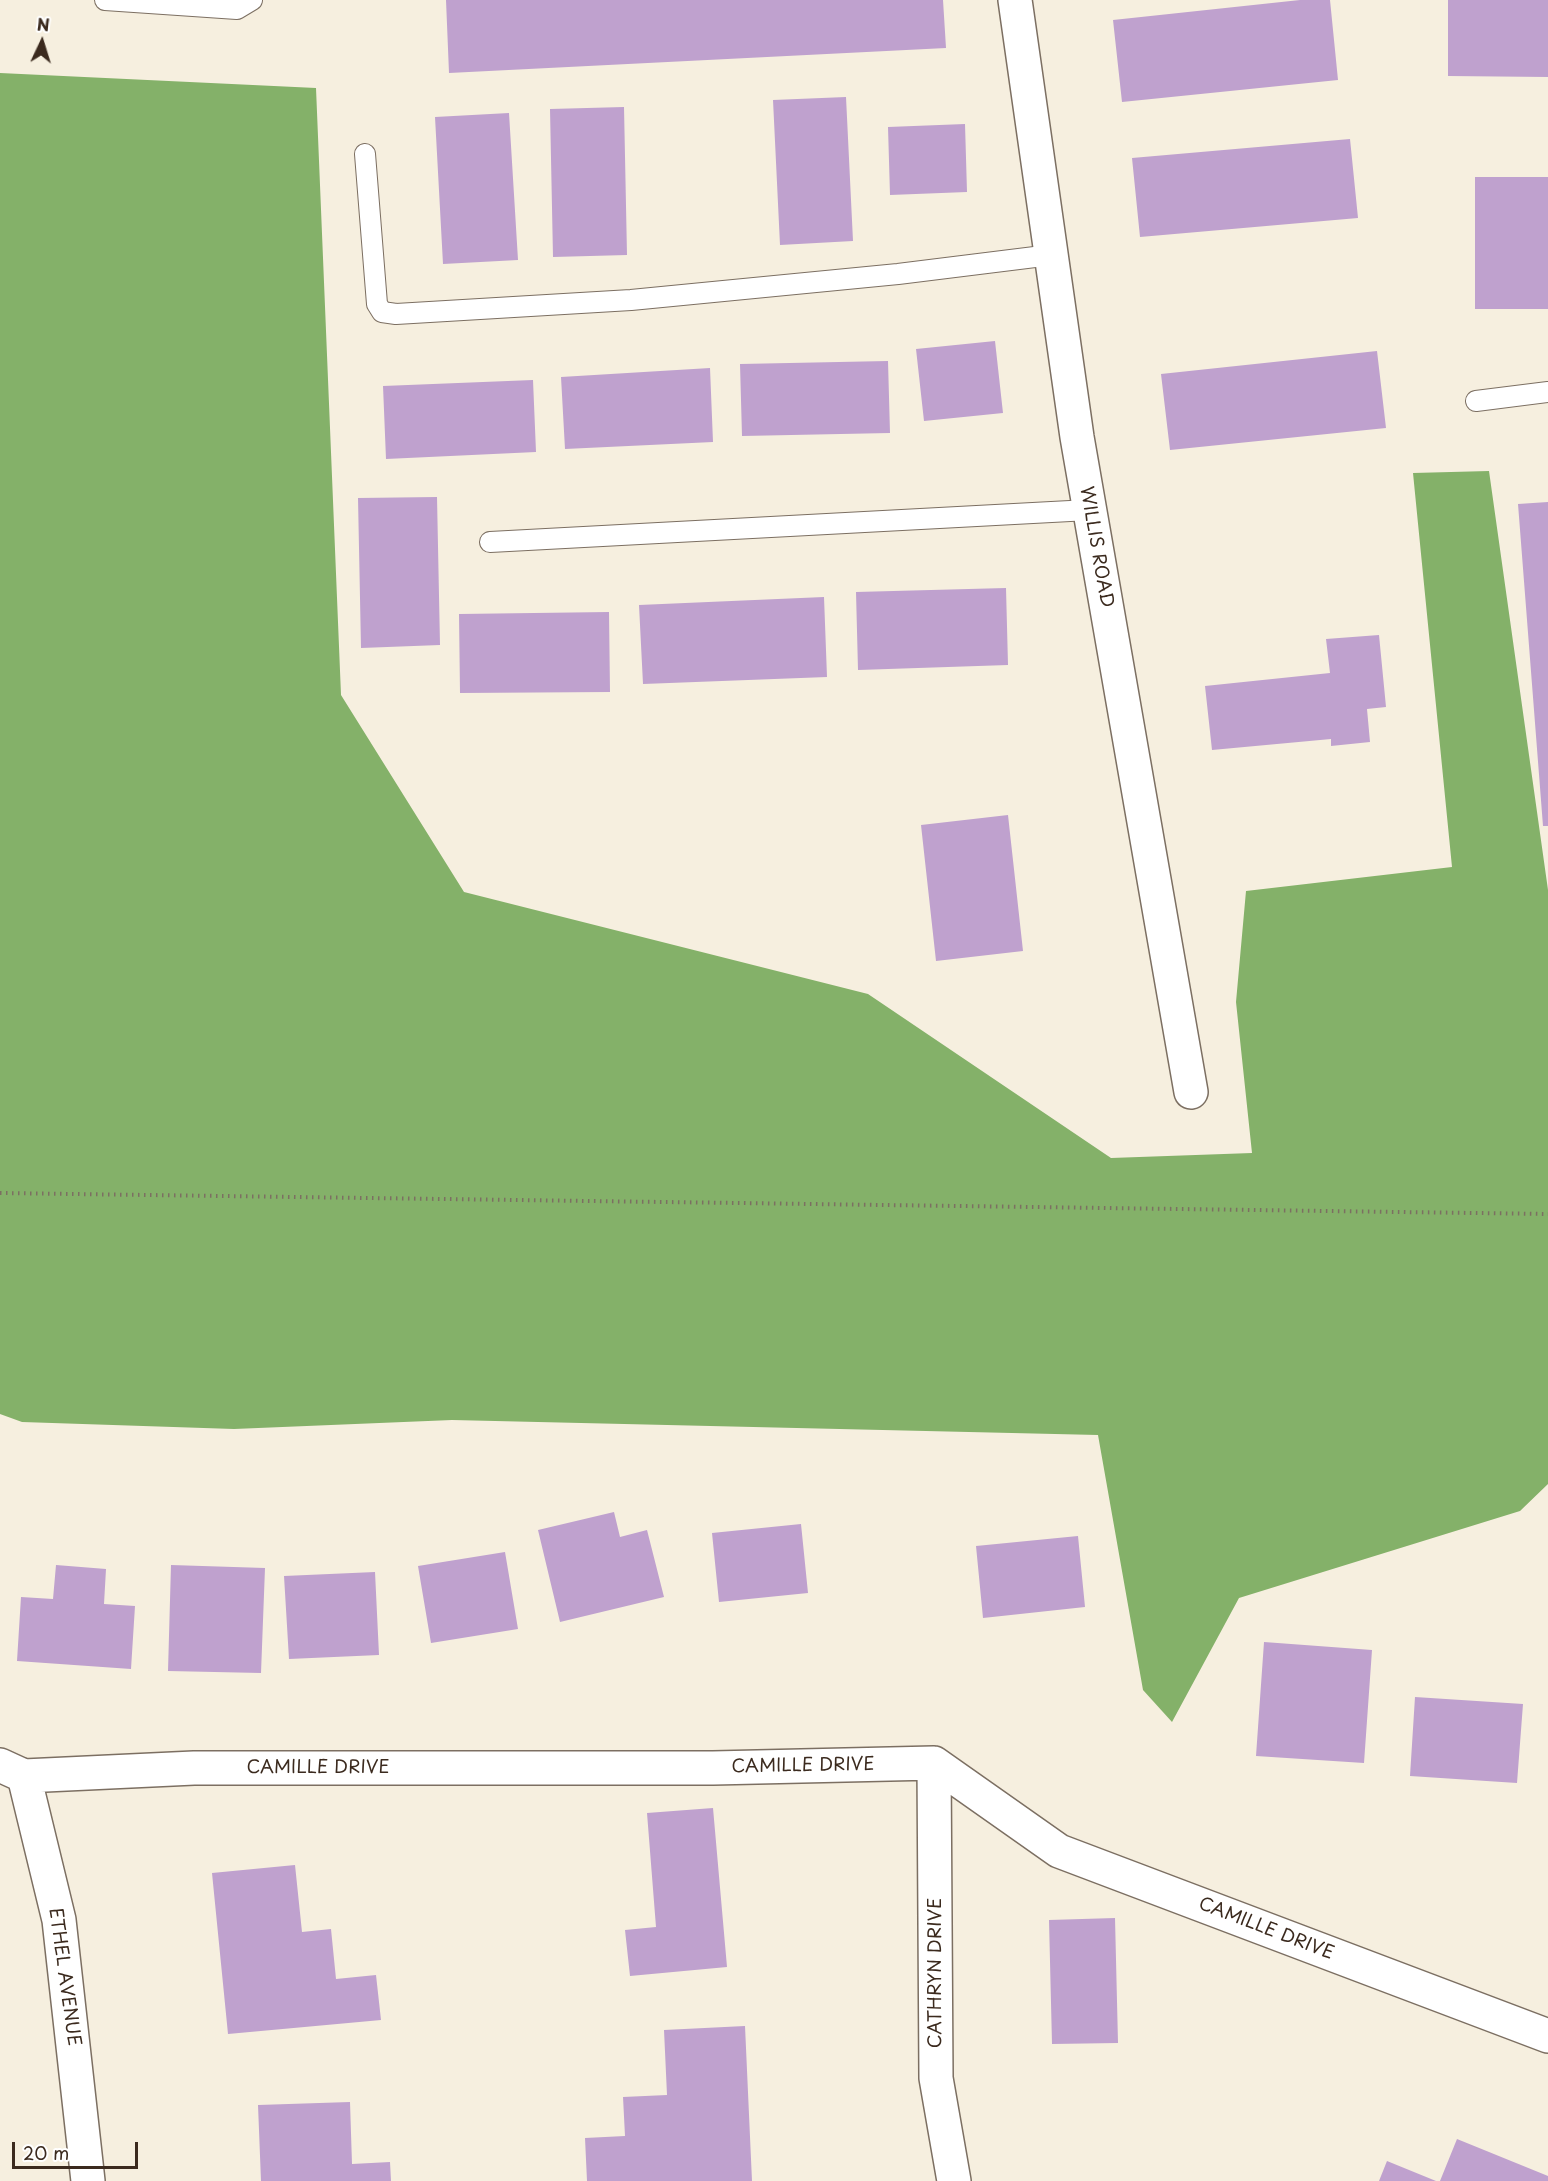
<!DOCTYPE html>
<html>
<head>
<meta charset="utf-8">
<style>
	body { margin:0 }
	#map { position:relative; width:1548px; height:2181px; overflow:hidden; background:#f6efdf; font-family:"Playpen Sans",sans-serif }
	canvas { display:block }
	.north { position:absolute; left:12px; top:12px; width:60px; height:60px; -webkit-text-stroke:4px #fff; paint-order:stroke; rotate:4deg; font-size:16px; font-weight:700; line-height:24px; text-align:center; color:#3b2a1e }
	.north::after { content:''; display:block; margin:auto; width:21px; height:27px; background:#3b2a1e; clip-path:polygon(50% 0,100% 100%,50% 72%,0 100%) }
	.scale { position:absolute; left:12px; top:2142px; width:126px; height:27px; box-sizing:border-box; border:3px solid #3b2a1e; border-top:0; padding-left:8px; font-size:18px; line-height:21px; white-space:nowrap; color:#3b2a1e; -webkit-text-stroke:4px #fff; paint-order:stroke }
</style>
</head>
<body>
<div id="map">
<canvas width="1548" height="2181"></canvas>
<div class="north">N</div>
<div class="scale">20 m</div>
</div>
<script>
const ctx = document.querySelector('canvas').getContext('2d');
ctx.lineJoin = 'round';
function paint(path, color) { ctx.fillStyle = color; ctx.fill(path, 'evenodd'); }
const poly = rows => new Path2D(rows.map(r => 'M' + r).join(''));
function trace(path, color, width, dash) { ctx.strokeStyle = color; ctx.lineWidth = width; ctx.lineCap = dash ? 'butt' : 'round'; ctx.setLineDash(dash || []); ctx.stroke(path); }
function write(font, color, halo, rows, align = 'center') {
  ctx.font = font + ' "Playpen Sans",sans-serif'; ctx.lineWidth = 5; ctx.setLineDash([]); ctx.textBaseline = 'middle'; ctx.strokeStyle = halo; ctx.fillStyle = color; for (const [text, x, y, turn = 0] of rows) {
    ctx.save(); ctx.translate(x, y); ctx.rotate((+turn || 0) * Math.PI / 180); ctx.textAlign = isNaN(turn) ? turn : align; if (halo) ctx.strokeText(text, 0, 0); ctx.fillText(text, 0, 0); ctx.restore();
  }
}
const forest = poly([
	[0,73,316,88,341,695,464,892,868,994,1111,1158,1252,1153,1236,1002,1246,891,1452,867,1413,473,1489,471,1548,890,1548,1484,1520,1511,1239,1598,1172,1722,1143,1690,1098,1435,452,1420,234,1429,22,1422,0,1414]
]);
const building = poly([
	[446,0,943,0,946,48,449,73],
	[1300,0,1330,0,1338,80,1122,102,1113,20],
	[1448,0,1548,0,1548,77,1448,76],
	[846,97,853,241,780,245,773,100],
	[624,107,627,255,553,257,550,109],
	[509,113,518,260,443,264,435,117],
	[965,124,967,192,890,195,888,127],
	[1350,139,1358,218,1140,237,1132,158],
	[1475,177,1548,177,1548,309,1475,309],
	[995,341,1003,413,924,421,916,349],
	[1377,351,1386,428,1170,450,1161,374],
	[888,361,890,433,742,436,740,364],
	[710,368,713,442,565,449,561,377],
	[533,380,536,452,386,459,383,386],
	[437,497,440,645,361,648,358,498],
	[1548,502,1548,826,1543,826,1518,504],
	[1006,588,1008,665,858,670,856,592],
	[824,597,827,677,643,684,639,605],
	[609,612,610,692,460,693,459,614],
	[1379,635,1386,707,1367,709,1370,742,1331,746,1331,739,1212,750,1205,686,1330,673,1326,639],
	[1008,815,1023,951,936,961,921,825],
	[614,1512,620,1537,647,1530,664,1597,560,1622,538,1530],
	[801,1524,808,1593,719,1602,712,1533],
	[1078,1536,1085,1607,983,1618,976,1546],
	[505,1552,518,1629,431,1643,418,1566],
	[56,1565,106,1569,104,1604,135,1606,131,1669,17,1661,21,1597,53,1599],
	[171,1565,265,1568,261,1673,168,1671],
	[375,1572,379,1655,289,1659,284,1576],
	[1264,1642,1372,1650,1364,1763,1256,1756],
	[1415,1697,1523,1704,1517,1783,1410,1776],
	[713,1808,727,1967,630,1976,625,1930,656,1927,647,1813],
	[295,1865,302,1932,331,1929,336,1979,376,1975,381,2020,228,2034,212,1873],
	[1115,1918,1118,2043,1052,2044,1049,1920],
	[745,2026,752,2181,587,2181,585,2138,625,2136,623,2097,667,2095,664,2030],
	[350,2102,352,2164,390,2162,391,2181,261,2181,258,2105],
	[1457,2139,1548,2176,1548,2181,1440,2181],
	[1387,2161,1436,2181,1379,2181]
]);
const path = poly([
	[0,1193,1548,1214]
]);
const lane = poly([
	[105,0,237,9,252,0],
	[365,154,377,304,382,312,396,314,631,300,898,274,1051,255],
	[1476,401,1548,392],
	[490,542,1089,510]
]);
const street = poly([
	[1015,0,1077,437,1191,1092],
	[934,1763,936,2078,954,2181],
	[0,1765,24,1776,194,1768,713,1768,934,1763,1059,1851,1548,2036],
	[24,1776,59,1920,88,2181]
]);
const streetNames = [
	["WILLIS ROAD",1096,547,80],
	["CAMILLE DRIVE",803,1766,-1],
	["CAMILLE DRIVE",318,1768],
	["CAMILLE DRIVE",1266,1929,21],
	["CATHRYN DRIVE",936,1973,-90],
	["ETHEL AVENUE",64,1977,82]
];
paint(forest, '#84b169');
paint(building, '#bfa1ce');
trace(lane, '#7c6f62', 22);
trace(street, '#7c6f62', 36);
trace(path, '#7c6f62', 4, [1.5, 4.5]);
trace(lane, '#fff', 20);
trace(street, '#fff', 33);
write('18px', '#3b2a1e', '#fff', streetNames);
</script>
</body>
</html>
